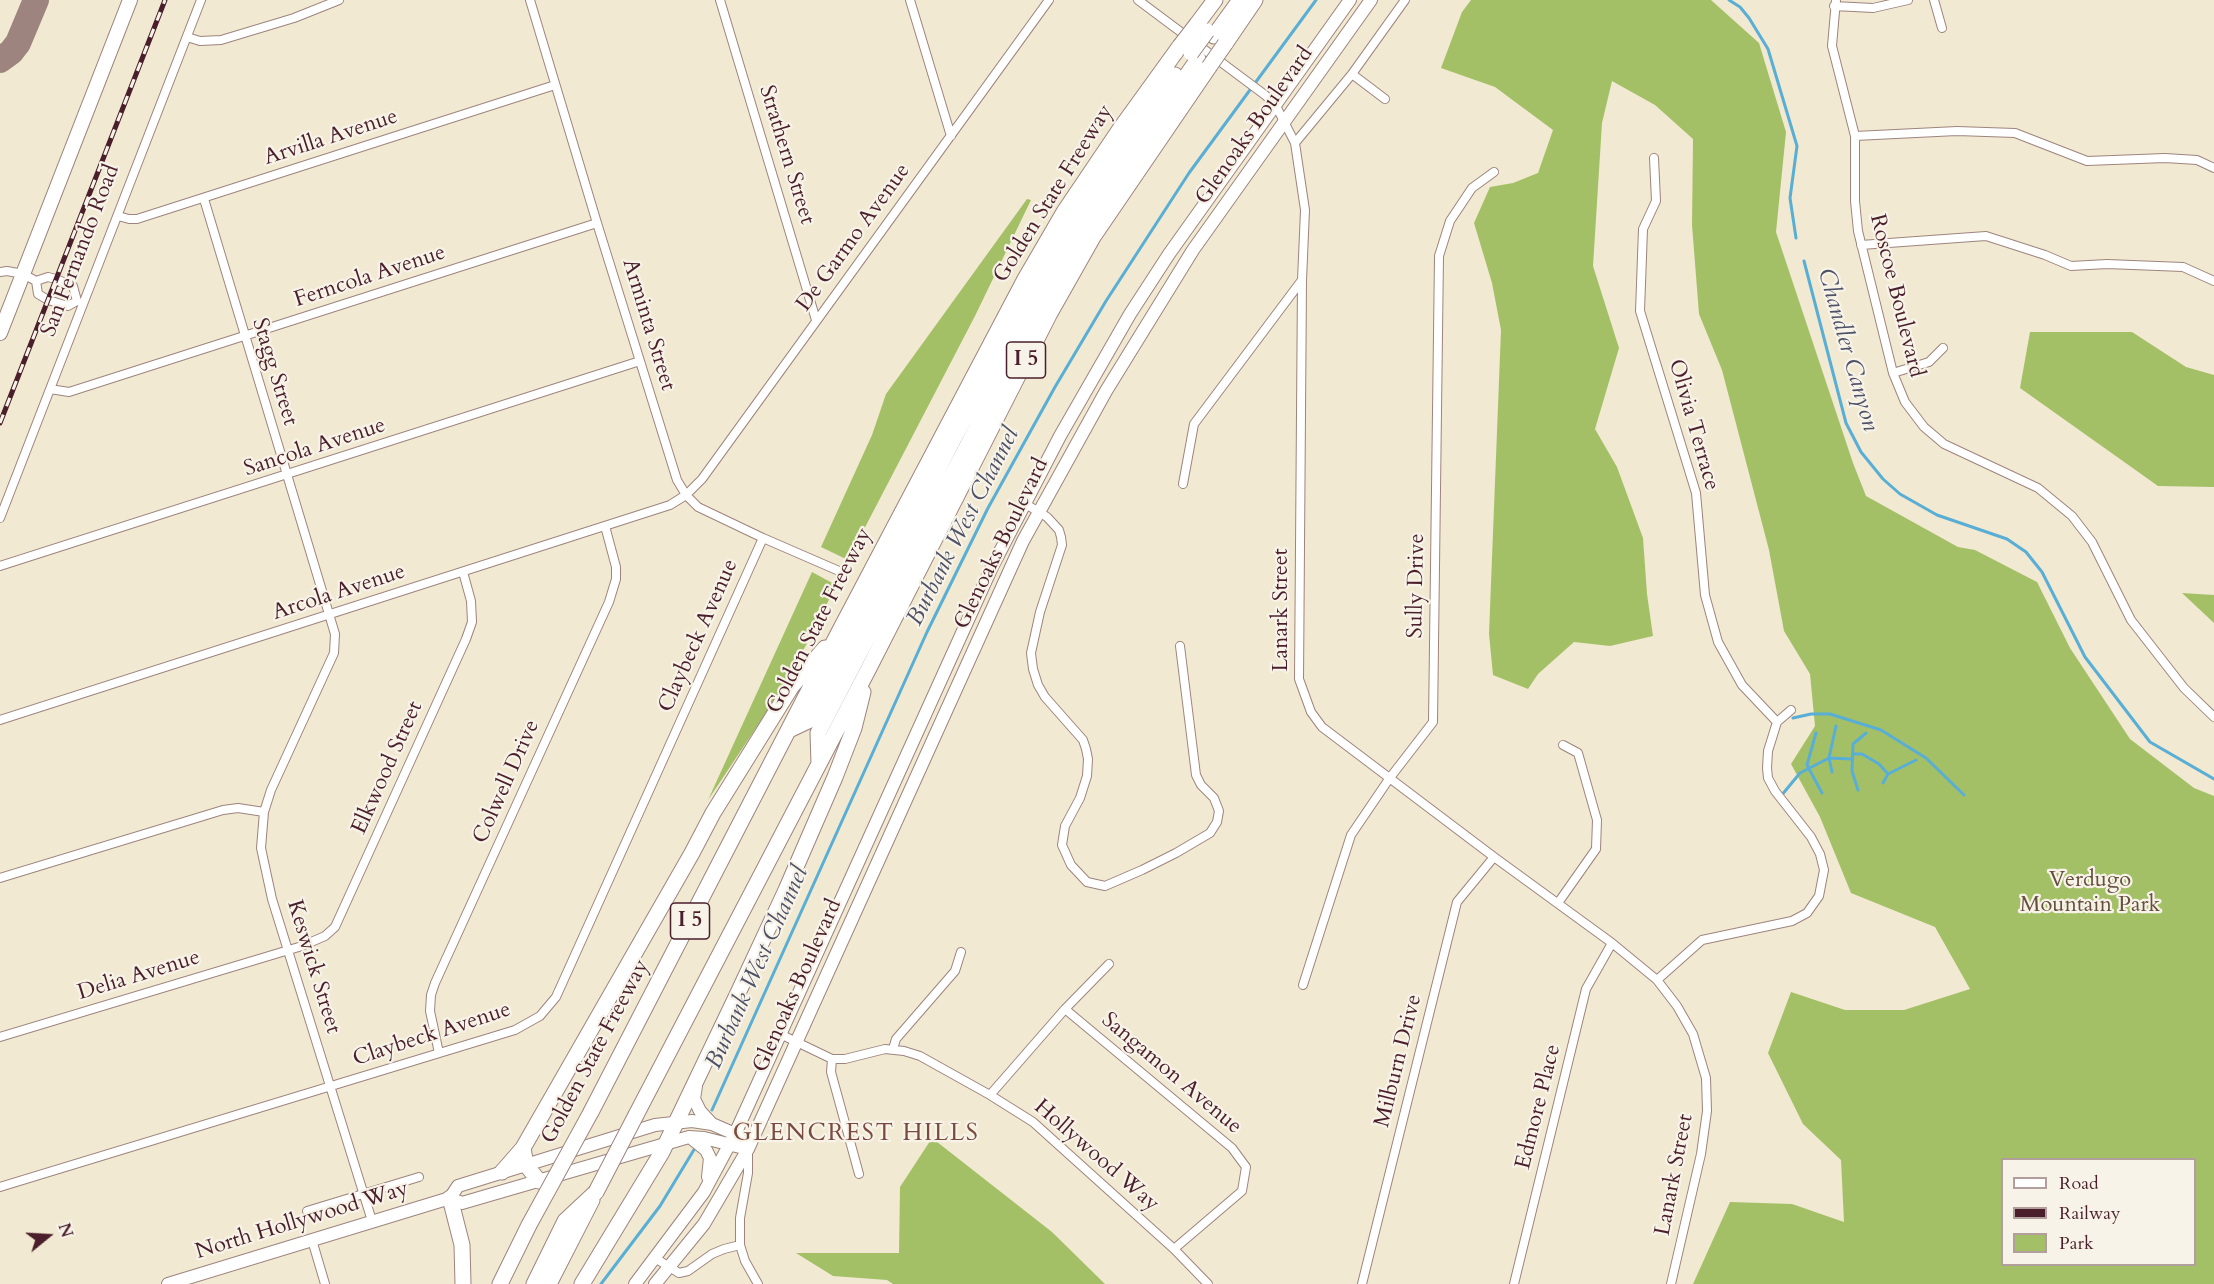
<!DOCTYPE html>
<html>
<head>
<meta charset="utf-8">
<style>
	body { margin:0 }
	#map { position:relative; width:2214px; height:1284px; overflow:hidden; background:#f1e9d1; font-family:Cardo,serif }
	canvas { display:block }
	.legend { position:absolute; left:2001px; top:1158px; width:195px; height:108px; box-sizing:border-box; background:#f7f3e8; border:2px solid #b29e9c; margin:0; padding:8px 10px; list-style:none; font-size:18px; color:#4a1f2b }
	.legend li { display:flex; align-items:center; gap:12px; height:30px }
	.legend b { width:30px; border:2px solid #b29e9c }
	.north { position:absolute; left:18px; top:1206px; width:60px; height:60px; -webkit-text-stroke:4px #f7f3e8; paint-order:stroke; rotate:72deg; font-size:16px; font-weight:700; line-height:24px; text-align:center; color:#4a1f2b }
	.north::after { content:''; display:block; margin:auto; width:21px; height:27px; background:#4a1f2b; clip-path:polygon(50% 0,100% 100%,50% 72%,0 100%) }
</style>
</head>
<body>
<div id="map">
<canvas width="2214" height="1284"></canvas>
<ul class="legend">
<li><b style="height:8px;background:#fff"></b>Road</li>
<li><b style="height:8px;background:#4a1f2b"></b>Railway</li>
<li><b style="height:16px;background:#a4c067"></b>Park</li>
</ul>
<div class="north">N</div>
</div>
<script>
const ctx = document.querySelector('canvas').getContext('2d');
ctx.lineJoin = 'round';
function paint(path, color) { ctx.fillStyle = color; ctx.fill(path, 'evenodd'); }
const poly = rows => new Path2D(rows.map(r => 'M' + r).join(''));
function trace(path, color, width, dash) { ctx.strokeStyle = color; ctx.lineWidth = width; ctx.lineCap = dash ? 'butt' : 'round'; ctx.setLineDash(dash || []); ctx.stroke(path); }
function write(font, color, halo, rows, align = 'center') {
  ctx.font = font + ' Cardo,serif'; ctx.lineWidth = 4.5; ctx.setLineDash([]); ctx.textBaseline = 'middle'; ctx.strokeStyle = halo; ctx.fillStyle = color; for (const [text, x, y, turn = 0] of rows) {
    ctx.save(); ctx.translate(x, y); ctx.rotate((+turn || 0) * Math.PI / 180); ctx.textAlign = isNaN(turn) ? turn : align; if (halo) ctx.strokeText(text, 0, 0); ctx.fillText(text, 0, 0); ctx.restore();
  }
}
const green = poly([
	[1471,0,1711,0,1759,43,1786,132,1776,232,1853,463,1866,496,1958,547,1975,550,2037,582,2070,648,2130,739,2194,788,2214,796,2214,1284,1693,1284,1730,1202,1792,1204,1844,1222,1841,1160,1803,1124,1768,1053,1791,992,1845,1010,1904,1010,1970,989,1935,927,1851,893,1820,817,1791,764,1815,726,1810,674,1784,631,1769,550,1722,370,1699,314,1692,225,1693,139,1655,105,1612,81,1602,123,1593,266,1619,348,1595,429,1617,467,1643,538,1647,594,1653,636,1610,646,1574,642,1538,674,1528,689,1493,675,1489,634,1501,330,1492,283,1474,223,1490,187,1513,183,1538,173,1553,130,1495,87,1441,68,1462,12],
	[2002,1160,2194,1160,2194,1264,2002,1264],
	[1027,199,1031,200,975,316,848,560,821,547,872,435,886,394],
	[2030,332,2132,332,2186,367,2214,375,2214,487,2158,486,2020,388],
	[812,572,836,585,813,633,774,701,708,800],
	[2182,593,2214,595,2214,623],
	[932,1138,1052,1232,1105,1284,893,1284,887,1280,833,1276,796,1253,899,1253,900,1187]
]);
const stream = poly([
	[1729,0,1740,7,1749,18,1768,49,1797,146,1790,198,1796,238],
	[1804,261,1846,423,1861,452,1883,479,1900,494,1937,515,2007,539,2026,552,2042,572,2085,657,2150,742,2214,779],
	[1793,718,1811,714,1830,714,1881,730,1926,758,1964,795],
	[1816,733,1807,765,1822,793],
	[1853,754,1862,754,1879,764,1888,774],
	[1832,772,1829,758,1836,726],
	[1883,783,1888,774,1916,760],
	[1858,790,1852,771,1853,744,1866,733],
	[1781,796,1800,773,1829,758,1852,759],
	[712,1110,927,632,988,508,1055,387,1106,301,1189,173,1316,0],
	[601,1284,660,1206,695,1148]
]);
const taxiway = poly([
	[0,60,11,52,18,43,36,0]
]);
const street = poly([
	[530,0,597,223,677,480,686,495,698,507,763,538,839,571],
	[720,0,816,320],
	[910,0,951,136],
	[1138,0,1265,95,1275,104,1295,143,1305,210,1302,280,1299,679,1311,712,1322,727,1494,857,1612,943,1657,980,1677,1006,1693,1034,1706,1078,1707,1111,1701,1154,1671,1284],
	[1836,0,1832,46,1855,136,1855,201,1858,231,1893,373,1905,402,1924,427,1944,444,2038,488,2072,516,2092,542,2131,620,2184,688,2214,717],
	[1934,0,1942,28],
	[1834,6,1873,8,1908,0],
	[187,37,200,41,221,40,294,18,339,0],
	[1352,74,1385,99],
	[1855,136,1957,131,2015,133,2087,161,2165,158,2197,160,2214,168],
	[1295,143,1352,74,1405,0],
	[1654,158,1656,201,1643,229,1640,311,1696,493,1705,595,1718,642,1742,685,1777,722],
	[204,199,335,634,334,653,271,790,264,812,261,848,272,899,372,1221],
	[118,216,129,219,137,219,555,85],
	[1861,245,1986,236,2045,255,2071,266,2107,264,2183,267,2214,281],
	[0,272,7,271,23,274,36,281,48,277,56,279,73,286,77,301],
	[36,281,38,294,48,300,68,306,77,301],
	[1893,373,1929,362,1943,348],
	[50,389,69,392,597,223],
	[1183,484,1194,424,1302,280],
	[1024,503,1047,517,1059,530,1061,537,1062,545,1040,612,1031,653,1033,669,1038,685,1045,697,1083,740,1086,749,1088,759,1087,776,1080,798,1065,826,1062,845,1071,865,1087,882,1105,886,1142,870,1176,853,1210,833,1217,822,1219,811,1214,798,1201,785,1196,775,1180,646],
	[0,518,201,0],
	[0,566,640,361],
	[0,720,670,505,686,495,702,479,1049,0],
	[0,878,223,810,238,808,264,812],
	[1558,903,1596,849,1597,820,1578,753,1563,745],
	[1657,980,1702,940,1792,921,1807,913,1819,896,1824,870,1820,854,1811,837,1775,791,1768,778,1767,768,1768,751,1777,722,1791,710],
	[1303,985,1351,835,1389,779,1433,722,1439,256,1450,221,1472,188,1494,172],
	[1065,1009,1232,1148,1246,1167,1242,1191,1174,1249],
	[780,1034,832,1059,845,1059,885,1049,904,1051,920,1056,990,1095,1033,1122,1174,1249,1208,1284],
	[0,1037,302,946,325,936,335,927,466,639,472,622,471,601,463,572],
	[893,1049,896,1039,955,971,961,952],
	[439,1053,430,1011,431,995,435,983,609,602,616,579,616,567,605,526],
	[832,1059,831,1072,859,1174],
	[990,1095,1065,1009,1109,964],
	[748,1149,748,1173,740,1218,740,1245,745,1261,758,1284],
	[0,1187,515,1030,540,1016,556,997,763,538],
	[307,1211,419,1177],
	[312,1240,325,1284],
	[655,1258,679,1273,688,1271,712,1254,724,1249,740,1245],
	[1362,1284,1457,902,1494,857],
	[1514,1284,1586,989,1612,943]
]);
const secondary = poly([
	[696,1086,694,1099,700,1111,712,1124],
	[690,1137,706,1150,710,1158,708,1177],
	[450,1198,458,1186,655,1125,692,1121,712,1124,735,1134,740,1139],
	[168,1284,450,1198,462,1203,689,1137,704,1138,748,1149],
	[635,1284,704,1192,735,1134,992,567,1060,436,1130,314,1169,254,1350,0],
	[655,1284,704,1224,748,1149,1023,541,1106,391,1193,250,1371,0]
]);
const primary = poly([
	[0,333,130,0]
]);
const highway = poly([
	[1197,24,1215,0],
	[1214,36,1240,0],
	[1225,44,1255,0],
	[789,730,810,720,952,442,1047,263,1111,162,1175,75],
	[819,764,818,733,1055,277,1071,248,1135,149,1198,59],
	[591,1112,839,632,1025,279,1064,212,1120,129,1180,46],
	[636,1115,869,668,1050,313,1093,237,1209,67],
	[523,1148,526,1165,539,1181],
	[502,1172,523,1148,692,853,713,813,792,686,825,648],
	[450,1198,462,1245,463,1284],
	[500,1284,529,1225],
	[534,1284,565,1221,596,1192],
	[549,1284,592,1200],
	[582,1284,662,1152,738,993,786,890,835,777,854,728,863,692]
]);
const rail = poly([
	[0,423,165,0]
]);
const highwayBridge = poly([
	[1180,46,1197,24],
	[1191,53,1207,31],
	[1209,67,1225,44],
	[596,1192,636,1115],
	[529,1225,591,1112]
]);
const shields = [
	[1026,360,39],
	[690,921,39]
];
const shieldNames = [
	["I 5",1026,360],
	["I 5",690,921]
];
const streetNames = [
	["Glenoaks Boulevard",1255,126,-55],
	["Arvilla Avenue",331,138,-18],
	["Strathern Street",786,155,73],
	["Golden State Freeway",1054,194,-58],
	["De Garmo Avenue",854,238,-54],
	["San Fernando Road",81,251,-69],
	["Ferncola Avenue",370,277,-18],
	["Roscoe Boulevard",1896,296,76],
	["Arminta Street",648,325,73],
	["Stagg Street",274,372,73],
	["Olivia Terrace",1693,425,74],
	["Sancola Avenue",315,448,-18],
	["Glenoaks Boulevard",1002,544,-64],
	["Sully Drive",1417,586,-89],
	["Arcola Avenue",339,593,-18],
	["Lanark Street",1282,610,-90],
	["Golden State Freeway",820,621,-63],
	["Claybeck Avenue",699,636,-66],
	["Elkwood Street",388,768,-66],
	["Colwell Drive",507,782,-66],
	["Keswick Street",313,967,73],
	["Delia Avenue",139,976,-17],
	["Glenoaks Boulevard",798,986,-66],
	["Claybeck Avenue",432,1035,-18],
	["Golden State Freeway",596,1052,-62],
	["Milburn Drive",1399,1061,-76],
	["Sangamon Avenue",1171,1074,40],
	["Edmore Place",1539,1107,-76],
	["Hollywood Way",1096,1156,41],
	["Lanark Street",1675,1175,-79],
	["North Hollywood Way",302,1221,-17]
];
const parkNames = [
	["Verdugo",2090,881],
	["Mountain Park",2090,906]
];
const waterNames = [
	["Chandler Canyon",1847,350,74],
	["Burbank West Channel",964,527,-63],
	["Burbank West Channel",758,968,-66]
];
const neighbourhoodNames = [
	["GLENCREST HILLS",856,1134]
];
paint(green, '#a4c067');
trace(stream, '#59aed5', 3);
trace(taxiway, '#9e847e', 26);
trace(street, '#9e847e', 10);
trace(secondary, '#9e847e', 14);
trace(primary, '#9e847e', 16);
trace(highway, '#9e847e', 17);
trace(street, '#fff', 8);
trace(secondary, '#fff', 12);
trace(primary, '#fff', 14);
trace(highway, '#fff', 15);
trace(rail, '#4a1f2b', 5);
trace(rail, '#f7f3e8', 3, [9]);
trace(highwayBridge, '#9e847e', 17, []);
trace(highwayBridge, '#fff', 15);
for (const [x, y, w] of shields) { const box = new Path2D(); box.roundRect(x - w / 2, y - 18, w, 36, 4.5); ctx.fillStyle = '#f7f3e8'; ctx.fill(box); trace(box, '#4a1f2b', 1.5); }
write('bold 21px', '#4a1f2b', null, shieldNames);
write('22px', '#4a1f2b', '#f7f3e8', streetNames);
write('22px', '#654f3d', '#f7f3e8', parkNames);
write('italic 24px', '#4f5166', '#f7f3e8', waterNames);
ctx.letterSpacing = '1.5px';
write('24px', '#7a4b40', '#f7f3e8', neighbourhoodNames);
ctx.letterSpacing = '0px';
</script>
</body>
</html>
